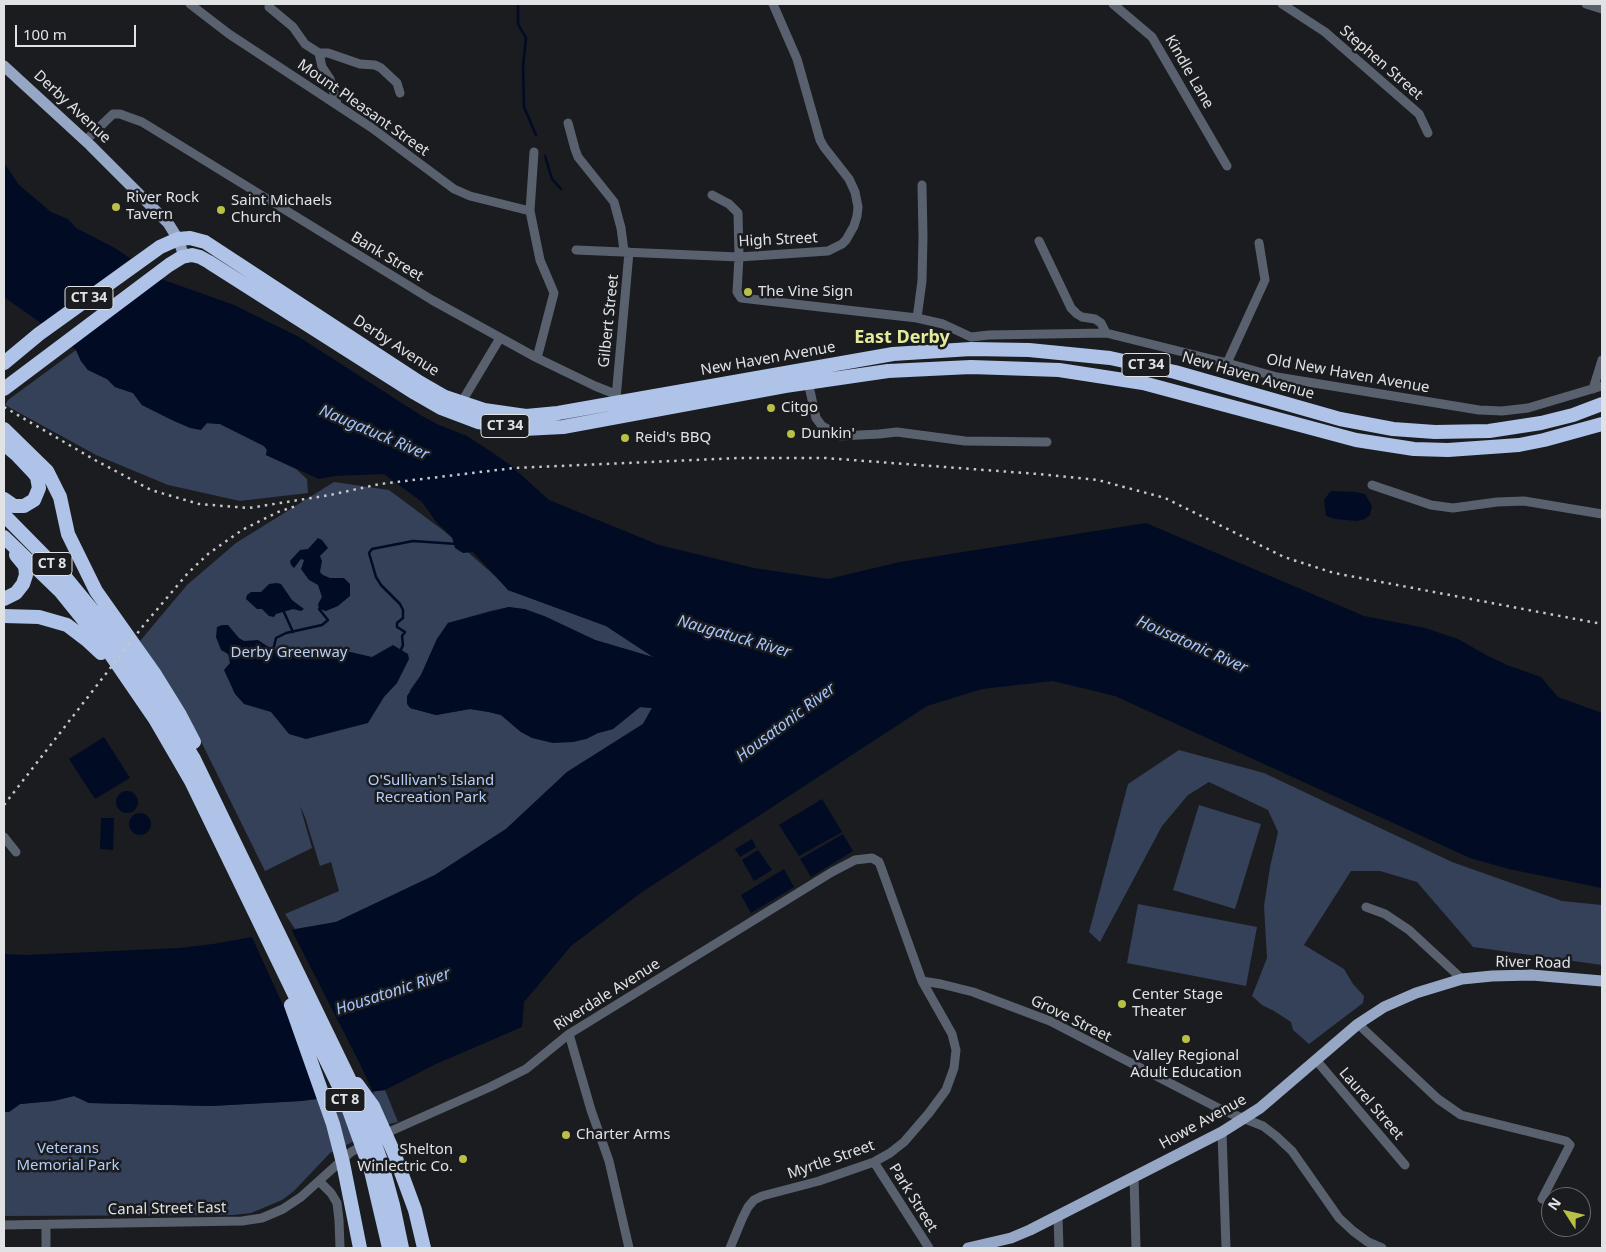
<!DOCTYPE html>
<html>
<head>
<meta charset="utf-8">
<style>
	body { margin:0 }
	#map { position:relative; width:1606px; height:1252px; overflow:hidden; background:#1a1c20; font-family:"Noto Sans",sans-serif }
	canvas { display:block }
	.frame { position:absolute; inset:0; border:5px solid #e0e2e4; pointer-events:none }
	.north { position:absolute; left:1541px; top:1187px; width:50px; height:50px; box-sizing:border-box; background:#1a1c20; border:1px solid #696b6e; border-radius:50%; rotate:305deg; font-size:14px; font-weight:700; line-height:20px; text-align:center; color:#e0e2e4 }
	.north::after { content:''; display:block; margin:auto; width:18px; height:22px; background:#bac045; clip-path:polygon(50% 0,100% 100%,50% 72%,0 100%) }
	.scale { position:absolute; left:15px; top:25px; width:121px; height:22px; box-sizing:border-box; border:2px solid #e0e2e4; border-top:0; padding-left:6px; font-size:15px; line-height:18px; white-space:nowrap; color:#e0e2e4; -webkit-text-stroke:4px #1a1c20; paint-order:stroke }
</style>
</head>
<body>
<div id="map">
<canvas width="1606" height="1252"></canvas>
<div class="frame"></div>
<div class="north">N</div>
<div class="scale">100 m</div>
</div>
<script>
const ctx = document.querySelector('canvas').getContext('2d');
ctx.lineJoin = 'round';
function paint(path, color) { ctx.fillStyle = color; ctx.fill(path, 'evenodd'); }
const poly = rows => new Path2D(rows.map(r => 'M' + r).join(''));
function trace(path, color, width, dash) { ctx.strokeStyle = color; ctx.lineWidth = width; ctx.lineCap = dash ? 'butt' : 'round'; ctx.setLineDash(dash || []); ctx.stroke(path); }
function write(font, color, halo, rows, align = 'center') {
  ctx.font = font + ' "Noto Sans",sans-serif'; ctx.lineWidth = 5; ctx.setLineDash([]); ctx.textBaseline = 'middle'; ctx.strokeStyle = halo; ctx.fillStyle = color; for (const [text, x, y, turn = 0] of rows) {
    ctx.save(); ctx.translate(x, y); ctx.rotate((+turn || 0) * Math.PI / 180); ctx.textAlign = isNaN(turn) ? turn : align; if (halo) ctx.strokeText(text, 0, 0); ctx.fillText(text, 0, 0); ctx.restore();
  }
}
const green = poly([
	[76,350,81,361,88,370,107,379,115,387,133,393,142,405,174,421,220,424,264,446,267,450,266,455,296,469,307,479,308,493,240,501,168,485,96,455,5,405,8,400],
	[334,482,389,490,444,531,503,583,508,590,606,626,655,658,595,640,544,616,509,607,490,611,448,623,437,639,421,675,410,690,410,708,436,715,470,709,489,712,501,715,521,732,586,739,598,733,613,729,640,707,652,708,643,724,567,772,506,829,435,875,336,922,295,929,285,914,339,891,331,862,320,866,305,817,300,806,312,848,265,871,187,713,140,641,187,585,236,543],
	[1179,750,1264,773,1452,862,1562,901,1602,905,1602,965,1473,947,1417,882,1380,871,1351,871,1304,945,1344,969,1353,984,1364,996,1363,1003,1309,1044,1293,1030,1291,1022,1274,1011,1262,1005,1252,996,1267,958,1264,906,1270,867,1278,832,1268,810,1209,782,1188,795,1162,826,1100,942,1089,932,1128,784],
	[1199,805,1261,824,1235,909,1173,890],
	[1138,904,1257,927,1246,986,1127,963],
	[385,1090,398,1122,389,1124,330,1153,294,1191,282,1200,251,1213,233,1215,4,1216,4,1112,9,1112,20,1104,53,1101,74,1096,89,1103,211,1106,301,1101]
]);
const water = poly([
	[4,163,19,185,51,212,68,219,76,228,115,248,161,279,234,305,299,337,422,416,439,425,467,436,493,453,509,464,549,500,659,545,754,568,828,579,900,562,1146,523,1364,616,1425,628,1458,639,1486,655,1507,665,1541,677,1558,697,1602,713,1602,888,1509,869,1470,858,1115,696,1053,681,982,689,927,706,642,892,571,946,524,1002,522,1027,436,1064,385,1090,301,1101,211,1106,89,1103,74,1096,53,1101,20,1104,9,1112,4,1112,4,954,26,955,179,948,213,944,336,922,435,875,506,829,567,772,643,724,652,708,640,707,613,729,598,733,586,739,573,742,553,743,532,738,521,732,501,715,489,712,470,709,436,715,410,708,407,704,407,696,421,675,437,639,448,623,509,607,525,609,544,616,595,640,653,657,606,626,508,590,473,552,463,553,455,548,452,537,437,523,422,502,384,474,334,476,319,479,266,455,267,450,264,446,220,424,207,423,201,430,190,428,174,421,142,405,133,393,115,387,107,379,88,370,81,361,76,350,38,321,4,297],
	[1333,491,1355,492,1365,494,1372,506,1370,515,1365,519,1357,521,1335,519,1326,516,1324,500,1330,492],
	[318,538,322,540,328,548,320,556,322,561,320,572,323,575,330,578,344,578,350,584,350,596,338,606,326,611,319,609,318,604,322,597,318,585,309,580,301,569,304,560,301,559,294,568,291,565,290,561,300,550,308,549],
	[277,583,281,584,292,600,304,609,301,611,293,609,276,614,274,617,269,616,262,609,257,609,246,599,247,595,251,592,261,592,269,584],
	[222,625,228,625,239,638,244,641,258,640,267,646,289,656,295,652,299,648,306,649,319,657,328,652,346,651,372,657,393,645,408,654,409,659,397,683,384,697,368,723,306,739,289,734,271,712,244,704,235,694,224,670,230,663,228,654,221,650,216,637,217,627],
	[104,737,130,778,95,799,69,759],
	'116 802a11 11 0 1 1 22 0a11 11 0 1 1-22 0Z',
	[822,799,842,832,799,856,779,825],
	'129 824a11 11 0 1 1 22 0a11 11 0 1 1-22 0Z',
	[101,818,114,818,113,850,100,849],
	[843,834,853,851,811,877,800,859],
	[752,839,756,847,740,857,735,849],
	[758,850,772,870,754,881,742,860],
	[784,869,794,887,751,913,741,895]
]);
const pier = poly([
	[132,258,162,278,68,347,40,325],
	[290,927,359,1062,374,1094,318,1101,297,1036,251,935]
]);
const stream = poly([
	[518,4,518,24,526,38,523,66,524,107,536,135],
	[545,156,552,179,561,189],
	[284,612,293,632],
	[273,651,276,638,286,633,322,625,328,620,319,609],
	[400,652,403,645,402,636,405,632,397,627,397,623,403,618,403,610,400,604,381,585,376,577,369,553,372,549,413,541,457,544]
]);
const minor = poly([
	[190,4,229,34,372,128,454,189,470,196,530,211],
	[1113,4,1152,37,1227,166],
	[1282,4,1325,32,1419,114,1428,133],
	[1586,4,1602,9],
	[269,7,293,27,305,44,319,53,322,67,330,79,337,104],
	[319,53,328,53,360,64,375,65,381,68,397,83,400,93],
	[568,123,575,149,578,157,614,202,621,228,624,251],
	[85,141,113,114,120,114,142,122,432,300,537,358,595,386,615,394],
	[534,152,530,211,540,260,554,293,537,358],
	[712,195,729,204,738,213,739,257,737,292,741,298,917,318,943,324,971,337],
	[1039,241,1071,308,1077,314,1082,317,1095,319,1101,323,1106,333],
	[576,250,739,257,828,251,842,244,846,240,854,226,857,216,858,207,855,192,849,179,824,147,820,140,797,59,773,4],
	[917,318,922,281,923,237,922,185],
	[971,337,989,335,1106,333,1227,363,1277,377,1479,410,1502,411,1528,408,1602,386],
	[1227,363,1265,280,1259,243],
	[807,377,816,418,822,426,840,436,879,434,897,432,965,441,1047,442],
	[1593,389,1602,360],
	[616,398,629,252],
	[461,403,500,338],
	[1372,485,1431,505,1453,508,1497,502,1524,501,1602,514],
	[4,837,16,852],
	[1366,907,1385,914,1409,930,1462,979],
	[922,981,941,984,973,992,1050,1021,1222,1110,1263,1126,1276,1136,1292,1151,1339,1218,1353,1231,1368,1242,1382,1248],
	[1358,1024,1438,1099,1461,1115,1566,1141,1570,1145,1542,1199],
	[569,1034,591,1110,609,1161,629,1248],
	[1316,1060,1405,1165],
	[1222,1132,1226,1248],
	[382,1135,490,1087,526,1069,569,1034,832,872,855,860,872,858,879,862,882,870,922,981,952,1034,956,1050,954,1068,946,1090,929,1113,904,1142,890,1153,874,1162,819,1181,762,1196,754,1200,748,1207,742,1219,730,1248],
	[874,1162,929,1248],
	[1134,1177,1136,1248],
	[319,1181,331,1193,337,1203,339,1220,340,1248],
	[1058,1217,1059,1248],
	[4,1225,242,1221,262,1218,283,1209,301,1197,351,1152,366,1144],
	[46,1225,46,1248]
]);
const major = poly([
	[4,66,90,145,168,223,178,239,184,256],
	[968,1248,1011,1238,1030,1230,1222,1132,1260,1108,1358,1024,1384,1007,1416,993,1462,979,1492,976,1532,975,1602,981]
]);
const highway = poly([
	[4,363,39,334,160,247,178,239,190,238,205,242,419,382,445,397,484,410,526,416,558,413,893,354,971,349,1029,350,1110,358,1175,372,1340,419,1393,429,1435,432,1489,431,1541,423,1573,415,1602,404],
	[4,389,169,265,182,257,192,255,200,257,209,262,415,393,441,408,478,422,524,429,563,427,785,386,888,371,971,367,1059,370,1143,383,1356,440,1414,449,1448,450,1519,445,1544,440,1602,424],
	[4,429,47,471,60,497,68,534,96,591,154,673,180,715,194,742],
	[4,444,16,454,33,472,37,477,39,488,34,500,24,506,14,506,4,499],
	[4,515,66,578,111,633,155,696,194,759,357,1095,381,1161,393,1205,402,1248],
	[4,537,61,592,107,649,155,719,191,781,345,1099,371,1171,389,1248],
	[4,599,16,593,23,584,26,575,25,566,16,555],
	[4,616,39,617,67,625,88,641,101,653],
	[291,1005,333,1124,343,1163,360,1248],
	[357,1084,373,1106,394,1153,415,1210,424,1248]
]);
const rail = poly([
	[4,407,95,460,151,490,199,504,249,508,330,495,380,484,514,468,739,458,825,458,1038,474,1098,480,1165,498,1284,557,1334,573,1602,624],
	[4,805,143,626,188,573,208,554,242,530,278,512,296,506]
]);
const markers = [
	[116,207,5,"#bac045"],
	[221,210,5,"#bac045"],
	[748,292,5,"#bac045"],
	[771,408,5,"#bac045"],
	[791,434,5,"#bac045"],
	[625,438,5,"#bac045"],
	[1122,1004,5,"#bac045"],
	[1186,1039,5,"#bac045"],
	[566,1135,5,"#bac045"],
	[463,1159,5,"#bac045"]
];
const shields = [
	[89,298,48],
	[1146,365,48],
	[505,426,48],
	[52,564,40],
	[345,1100,40]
];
const shieldNames = [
	["CT 34",89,298],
	["CT 34",1146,365],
	["CT 34",505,426],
	["CT 8",52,564],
	["CT 8",345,1100]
];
const streetNames = [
	["Stephen Street",1381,63,41],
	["Kindle Lane",1189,72,60],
	["Derby Avenue",72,107,43],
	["Mount Pleasant Street",363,108,35],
	["High Street",778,240,-3],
	["Bank Street",387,257,31],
	["Gilbert Street",609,321,-84],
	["Derby Avenue",396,346,33],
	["New Haven Avenue",768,359,-10],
	["Old New Haven Avenue",1348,374,10],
	["New Haven Avenue",1248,376,16],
	["River Road",1533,963,1],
	["Riverdale Avenue",607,995,-32],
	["Grove Street",1071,1019,26],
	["Laurel Street",1371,1104,49],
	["Howe Avenue",1203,1122,-29],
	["Myrtle Street",831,1160,-19],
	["Park Street",913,1198,58],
	["Canal Street East",167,1209,-1]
];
const poiNames = [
	["River Rock",126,198],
	["Tavern",126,215],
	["Saint Michaels",231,201],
	["Church",231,218],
	["The Vine Sign",758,292],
	["Citgo",781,408],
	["Dunkin'",801,434],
	["Reid's BBQ",635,438],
	["Center Stage",1132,995],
	["Theater",1132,1012],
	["Valley Regional",1186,1056,"center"],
	["Adult Education",1186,1073,"center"],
	["Charter Arms",576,1135],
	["Shelton",453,1150,"right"],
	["Winlectric Co.",453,1167,"right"]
];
const parkNames = [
	["Derby Greenway",289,653],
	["O'Sullivan's Island",431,781],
	["Recreation Park",431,798],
	["Veterans",68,1149],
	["Memorial Park",68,1166]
];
const waterNames = [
	["Naugatuck River",374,433,23],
	["Naugatuck River",734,637,16],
	["Housatonic River",1192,645,24],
	["Housatonic River",786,723,-37],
	["Housatonic River",393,992,-18]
];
const quarterNames = [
	["East Derby",902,338]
];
paint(green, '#344158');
paint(water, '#020b24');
paint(pier, '#1a1c20');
trace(stream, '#020b24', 2.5);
trace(minor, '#59616f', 9);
trace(major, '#96a7c5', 11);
trace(highway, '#aec3e7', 14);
trace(rail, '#c5c7c9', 2.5, [2.5, 5]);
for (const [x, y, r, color] of markers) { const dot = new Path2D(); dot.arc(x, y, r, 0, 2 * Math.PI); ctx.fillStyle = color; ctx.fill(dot); trace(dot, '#1a1c20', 2); }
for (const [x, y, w] of shields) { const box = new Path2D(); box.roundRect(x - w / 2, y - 11.5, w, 23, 4); ctx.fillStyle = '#1a1c20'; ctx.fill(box); trace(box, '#e0e2e4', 1); }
write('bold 14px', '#e0e2e4', null, shieldNames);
write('15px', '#e0e2e4', '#1a1c20', streetNames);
write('15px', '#e0e2e4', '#1a1c20', poiNames, 'left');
write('15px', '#b4cdfa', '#1a1c20', parkNames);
write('italic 16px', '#a7c6fe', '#1a1c20', waterNames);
write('bold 18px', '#e5eb9c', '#1a1c20', quarterNames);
</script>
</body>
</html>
